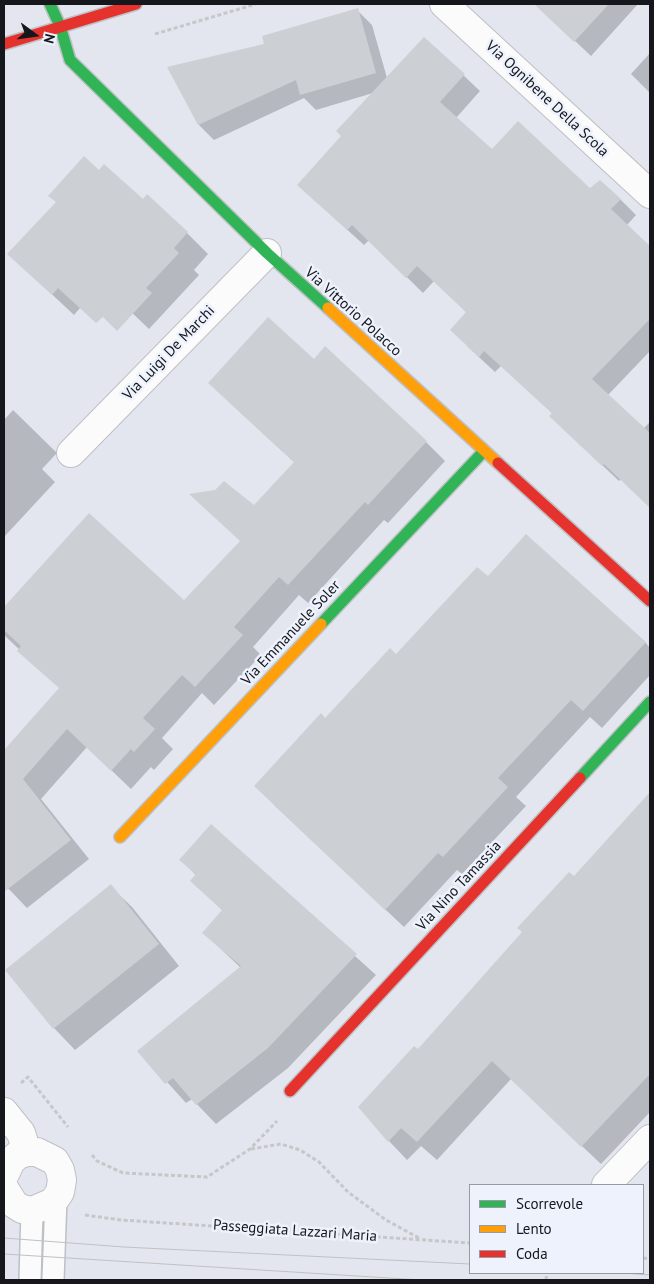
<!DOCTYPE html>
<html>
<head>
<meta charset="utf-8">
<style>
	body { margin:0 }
	#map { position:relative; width:654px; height:1284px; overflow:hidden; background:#e3e6ee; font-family:"PT Sans",sans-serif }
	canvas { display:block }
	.frame { position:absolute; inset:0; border:5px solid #15171c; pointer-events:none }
	.legend { position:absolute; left:469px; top:1184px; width:175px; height:90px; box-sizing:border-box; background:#edf2fd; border:1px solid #979aa3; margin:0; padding:6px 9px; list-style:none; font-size:15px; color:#15171c }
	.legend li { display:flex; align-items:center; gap:10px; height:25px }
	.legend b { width:25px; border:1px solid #979aa3 }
	.north { position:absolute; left:10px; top:10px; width:50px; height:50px; -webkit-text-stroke:4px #edf2fd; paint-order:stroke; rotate:104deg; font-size:14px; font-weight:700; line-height:20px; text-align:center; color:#15171c }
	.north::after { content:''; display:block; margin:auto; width:18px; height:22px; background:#15171c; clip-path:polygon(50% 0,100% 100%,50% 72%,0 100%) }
</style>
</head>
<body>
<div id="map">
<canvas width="654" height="1284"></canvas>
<div class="frame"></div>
<ul class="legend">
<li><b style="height:6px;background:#30b455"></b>Scorrevole</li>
<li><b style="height:6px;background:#ff9f0a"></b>Lento</li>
<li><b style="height:6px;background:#e5322d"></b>Coda</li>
</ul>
<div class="north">N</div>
</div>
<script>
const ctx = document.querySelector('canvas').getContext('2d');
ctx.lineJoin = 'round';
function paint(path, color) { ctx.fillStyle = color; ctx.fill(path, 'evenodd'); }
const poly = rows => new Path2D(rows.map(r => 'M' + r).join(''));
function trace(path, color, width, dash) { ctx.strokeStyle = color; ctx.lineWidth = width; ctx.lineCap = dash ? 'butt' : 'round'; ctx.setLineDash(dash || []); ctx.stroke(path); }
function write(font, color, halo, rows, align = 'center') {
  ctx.font = font + ' "PT Sans",sans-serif'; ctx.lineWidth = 5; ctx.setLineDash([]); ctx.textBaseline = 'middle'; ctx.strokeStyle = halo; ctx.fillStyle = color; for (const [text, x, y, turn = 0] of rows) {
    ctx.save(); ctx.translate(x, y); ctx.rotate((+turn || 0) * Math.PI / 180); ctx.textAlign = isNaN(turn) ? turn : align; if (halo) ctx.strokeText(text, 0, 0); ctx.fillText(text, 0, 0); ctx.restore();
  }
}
const shadow = poly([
	[536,4,638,4,591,56],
	[357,10,372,25,387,78,424,38,480,91,456,118,492,151,590,190,620,199,636,215,627,225,650,248,650,351,608,395,644,428,650,422,650,507,621,479,619,481,567,432,553,414,501,366,495,372,467,346,467,313,434,281,423,293,369,240,364,245,298,185,343,136,373,93,316,110,304,98,214,140,199,125,169,68,266,44],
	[650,53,650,93,631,74],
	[143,201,187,233,208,254,194,270,199,275,149,329,127,308,80,308,74,315,9,254],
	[314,360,426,442,445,461,388,523,384,520,308,603,299,595,253,647,261,655,214,705,202,693,162,738,173,749,154,770,151,767,131,789,87,747,41,799,89,859,27,908,4,884,4,752,60,688,4,635,4,609,89,515,184,602,241,541,254,507,295,463,229,402],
	[13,410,57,453,42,469,55,482,4,537,4,420],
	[488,578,645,642,650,648,650,675,602,728,590,717,516,797,526,806,462,874,457,870,404,927,274,805,325,719,396,655],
	[649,795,650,1112,601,1164,511,1079,437,1160,421,1146,407,1160,389,1141,418,1050],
	[211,826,376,975,288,1068,216,1124,192,1099,186,1103,139,1051,241,968,204,933,223,911,192,881,196,875,181,860],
	[110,886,132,907,179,966,75,1050,54,1028]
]);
const building = poly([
	[534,4,609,4,574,42],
	[358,8,376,73,300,95,296,80,198,125,167,67,264,44,262,36],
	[424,37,465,74,440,102,492,149,518,121,590,188,600,180,621,199,611,209,650,246,650,319,592,379,650,433,650,508,604,464,602,466,549,416,552,413,484,351,479,357,450,330,466,312,417,266,406,278,352,225,347,230,297,185,341,136,336,131],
	[84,156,99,170,104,164,143,199,147,194,188,232,174,248,179,253,146,288,152,293,117,331,103,317,96,323,58,288,52,295,7,254,56,202,48,196],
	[268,317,314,359,325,346,427,441,368,505,365,502,288,585,279,577,234,627,243,635,195,687,182,675,143,718,155,729,134,752,131,749,111,771,67,729,23,779,71,840,4,892,4,750,59,688,17,651,21,646,4,630,4,607,89,513,184,600,240,541,189,494,215,490,224,481,254,505,294,462,208,383],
	[526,534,646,642,583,711,571,700,498,778,508,787,443,857,438,853,385,910,254,786,321,713,325,718,390,648,396,654,477,567,488,576],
	[650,792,650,1074,581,1147,492,1061,417,1142,401,1128,388,1142,358,1107,414,1046,418,1049,522,932,517,928,569,872,574,876],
	[211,824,357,954,268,1048,196,1105,173,1078,165,1084,137,1051,241,966,202,933,222,910,190,881,196,874,179,860],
	[111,884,159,944,53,1029,5,970]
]);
const path = poly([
	[155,34,256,4],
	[21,1083,28,1077,68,1127],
	[251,1149,281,1144,300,1150,319,1162,348,1192,386,1220,419,1238],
	[92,1155,97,1161,123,1173,207,1177,250,1149,277,1121],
	[85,1215,121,1220,470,1243],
	[643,1258,650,1259],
	[546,1280,547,1273]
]);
const lane = poly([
	[30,1280,32,1211],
	[53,1280,56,1198]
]);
const street = poly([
	[444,4,650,194],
	[71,453,267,253],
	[4,1112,21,1133,27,1152],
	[4,1176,11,1161,18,1155,27,1152,37,1152,55,1161,60,1170,62,1180,60,1192,53,1202,32,1211,22,1209,14,1204,4,1188],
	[606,1185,650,1139]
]);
const fast = poly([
	[50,4,60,26,70,60,267,253,328,308],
	[321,624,484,451],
	[580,778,650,702]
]);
const slow = poly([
	[328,308,498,463],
	[120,837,321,624]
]);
const jam = poly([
	[4,44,136,4],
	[498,463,650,601],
	[290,1091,580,778]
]);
const tram = poly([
	[4,1238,124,1247,470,1264],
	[4,1254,421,1280],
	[623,1273,650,1275]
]);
const streetNames = [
	["Via Ognibene Della Scola",547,99,43],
	["Via Vittorio Polacco",353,312,42],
	["Via Luigi De Marchi",169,353,-46],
	["Via Emmanuele Soler",291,633,-47],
	["Via Nino Tamassia",459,886,-47],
	["Passeggiata Lazzari Maria",295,1231,4]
];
paint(shadow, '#0003');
paint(building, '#ccd0d5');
trace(lane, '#bdc0c5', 24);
trace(street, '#bdc0c5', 30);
trace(fast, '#bdc0c5', 14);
trace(slow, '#bdc0c5', 14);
trace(jam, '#bdc0c5', 14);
trace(path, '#c5c7c9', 3, [4, 2.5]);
trace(lane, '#fbfbfc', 21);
trace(street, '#fbfbfc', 28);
trace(fast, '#30b455', 11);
trace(slow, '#ff9f0a', 11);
trace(jam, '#e5322d', 11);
trace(tram, '#c0c1c4', 1);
write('15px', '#15171c', '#edf2fd', streetNames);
</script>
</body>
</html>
